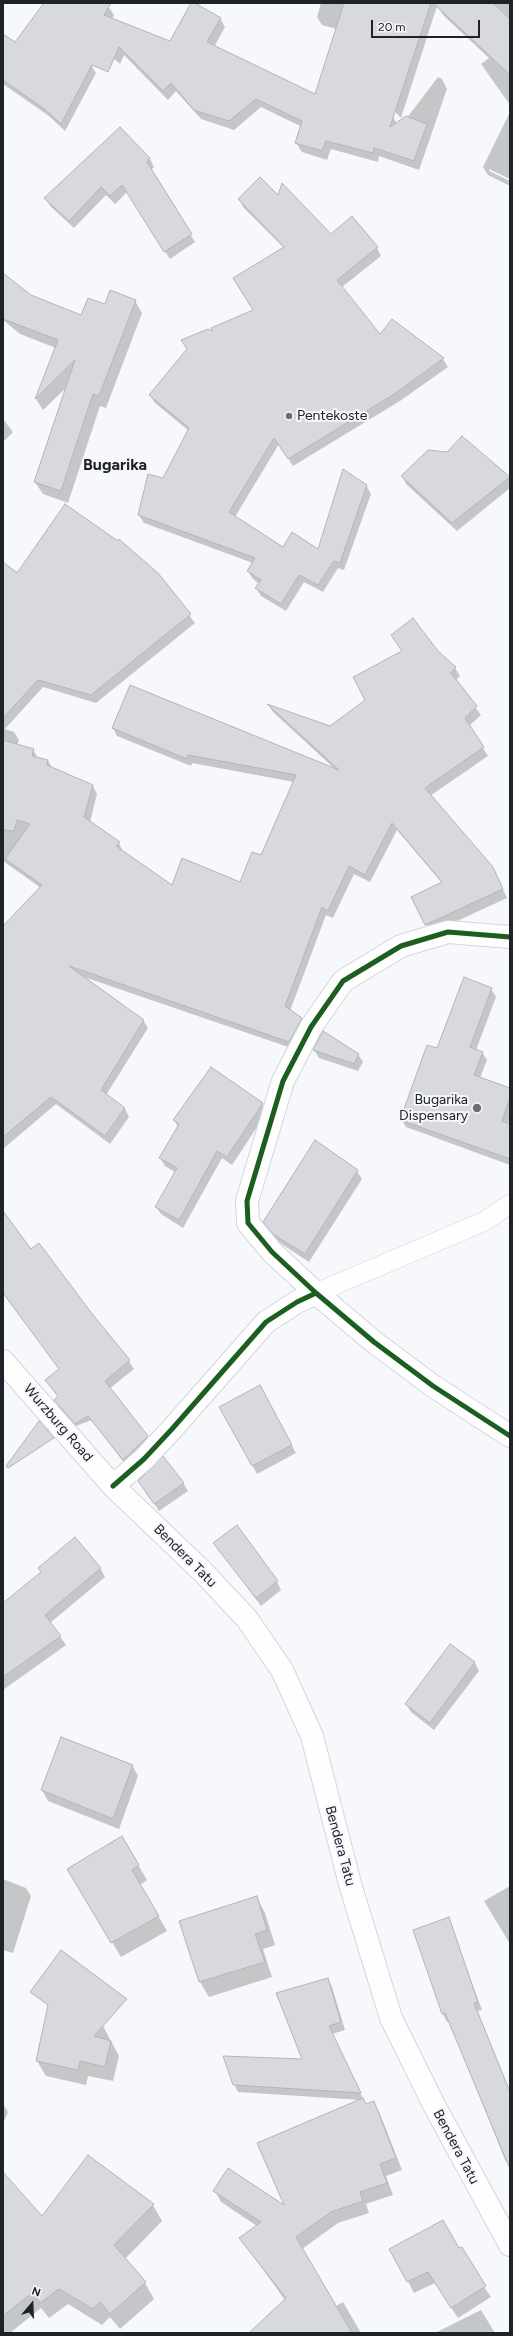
<!DOCTYPE html>
<html>
<head>
<meta charset="utf-8">
<style>
	body { margin:0 }
	#map { position:relative; width:513px; height:2336px; overflow:hidden; background:#f7f8fb; font-family:Figtree,sans-serif }
	canvas { display:block }
	.frame { position:absolute; inset:0; border:4px solid #20222a; pointer-events:none }
	.north { position:absolute; left:12px; top:2284px; width:40px; height:40px; -webkit-text-stroke:3px #f6f7fc; paint-order:stroke; rotate:19deg; font-size:11px; font-weight:700; line-height:16px; text-align:center; color:#20222a }
	.north::after { content:''; display:block; margin:auto; width:14px; height:18px; background:#20222a; clip-path:polygon(50% 0,100% 100%,50% 72%,0 100%) }
	.scale { position:absolute; left:371px; top:20px; width:109px; height:18px; box-sizing:border-box; border:2px solid #20222a; border-top:0; padding-left:5px; font-size:12px; line-height:14px; white-space:nowrap; color:#20222a; -webkit-text-stroke:3px #f6f7fc; paint-order:stroke }
</style>
</head>
<body>
<div id="map">
<canvas width="513" height="2336"></canvas>
<div class="frame"></div>
<div class="north">N</div>
<div class="scale">20 m</div>
</div>
<script>
const ctx = document.querySelector('canvas').getContext('2d');
ctx.lineJoin = 'round';
function paint(path, color) { ctx.fillStyle = color; ctx.fill(path, 'evenodd'); }
const poly = rows => new Path2D(rows.map(r => 'M' + r).join(''));
function trace(path, color, width, dash) { ctx.strokeStyle = color; ctx.lineWidth = width; ctx.lineCap = dash ? 'butt' : 'round'; ctx.setLineDash(dash || []); ctx.stroke(path); }
function write(font, color, halo, rows, align = 'center') {
  ctx.font = font + ' Figtree,sans-serif'; ctx.lineWidth = 4; ctx.setLineDash([]); ctx.textBaseline = 'middle'; ctx.strokeStyle = halo; ctx.fillStyle = color; for (const [text, x, y, turn = 0] of rows) {
    ctx.save(); ctx.translate(x, y); ctx.rotate((+turn || 0) * Math.PI / 180); ctx.textAlign = isNaN(turn) ? turn : align; if (halo) ctx.strokeText(text, 0, 0); ctx.fillText(text, 0, 0); ctx.restore();
  }
}
const shadow = poly([
	[49,3,106,3,114,15,112,19,170,42,193,3,220,18,225,27,214,47,316,95,322,76,393,117,397,124,403,123,438,77,442,79,447,89,419,170,379,156,378,162,331,149,327,160,302,152,296,143,302,127,261,107,234,130,201,119,176,91,168,100,124,55,120,64],
	[321,3,510,3,510,105,481,64,489,58,444,16,437,6,401,118,337,53,337,29,322,25,317,17],
	[3,59,91,65,96,73,65,131,49,116,3,84],
	[510,112,510,179,489,169,489,171,510,181,510,186,488,175,483,167],
	[120,128,150,159,154,167,151,170,195,242,170,259,127,192,115,204,106,195,74,228,50,206,46,198],
	[279,197,331,235,377,248,381,256,342,287,380,336,392,320,443,359,448,367,400,401,293,466,279,444,235,517,283,548,319,550,366,485,371,494,344,570,338,568,323,592,304,582,286,611,261,596,256,588,259,584,253,579,248,571,253,563,144,523,139,515,164,480,189,431,155,403,150,395,215,333,255,311,284,248,243,207,239,199],
	[3,275,30,296,82,316,105,305,135,301,142,313,106,408,100,406,68,503,43,494,35,482,67,387,43,410,36,399,56,348,20,334,3,320],
	[3,419,13,432,3,442],
	[402,476,510,477,510,488,457,531,406,484],
	[3,562,18,573,158,573,195,623,96,703,43,687,5,729,14,732,19,740,17,746,33,750,38,758,48,761,52,768,93,786,97,794,90,822,119,843,123,852,172,886,241,883,261,857,294,782,192,763,191,766,117,736,113,728,130,686,335,769,273,712,269,706,330,727,366,700,403,652,392,636,437,652,455,668,460,676,455,681,481,715,469,726,488,756,430,796,497,876,507,898,431,933,413,897,442,883,397,830,370,882,354,874,333,918,326,915,290,1011,302,1018,306,1027,294,1049,84,977,143,1020,148,1028,106,1095,125,1109,129,1117,110,1144,56,1104,3,1149,3,928,41,888,3,861],
	[491,989,496,997,476,1050,482,1052,487,1060,480,1078,510,1089,510,1118,508,1124,510,1125,510,1165,406,1127,401,1119,437,1050],
	[314,1050,358,1054,363,1062,358,1071,319,1058],
	[212,1068,262,1104,267,1112,232,1165,222,1158,183,1228,161,1214,156,1207,175,1172,165,1166,160,1158,178,1127,174,1120],
	[357,1171,362,1179,309,1262,280,1243,269,1230,264,1222],
	[3,1213,31,1250,92,1316,129,1361,134,1369,109,1389,123,1408,76,1426,60,1408,55,1400,58,1397,46,1380,60,1370,3,1293],
	[259,1386,296,1453,257,1474,220,1408],
	[126,1410,152,1445,128,1468,100,1431],
	[139,1481,183,1483,188,1491,159,1511],
	[214,1543,277,1582,281,1590,261,1606],
	[100,1568,105,1577,50,1623,66,1645,3,1690,3,1604],
	[451,1645,475,1663,479,1671,434,1730,411,1712,406,1704],
	[132,1765,138,1776,119,1829,48,1801,42,1790],
	[122,1837,147,1880,140,1885,167,1931,121,1957,68,1869],
	[3,1879,26,1888,31,1896,13,1953,3,1950],
	[510,1886,510,1944,484,1901],
	[257,1898,265,1913,275,1945,263,1949,272,1977,209,1997,200,1982,181,1921],
	[448,1919,482,2010,477,2011,510,2091,510,2160,506,2162,449,2021,447,2022,443,2014,414,1930],
	[328,1979,332,1987,345,2030,332,2034,366,2105,373,2102,380,2114,402,2170,386,2176,393,2195,366,2204,369,2213,338,2223,302,2249,336,2306,343,2302,361,2333,250,2333,285,2300,241,2239,257,2226,221,2202,215,2191,286,2207,361,2100,238,2092,234,2084,303,2060],
	[48,2011,103,2026,119,2056,113,2081,88,2076,86,2085,46,2076,37,2061],
	[3,2104,8,2112,3,2124],
	[3,2173,42,2217,153,2205,162,2221,125,2259,145,2283,154,2299,120,2329,110,2317,102,2325,68,2304,49,2318,41,2308,10,2333,3,2333],
	[391,2249,459,2250,491,2297,458,2318,435,2283,414,2293],
	[481,2310,495,2333,435,2333]
]);
const building = poly([
	[44,3,111,3,104,15,170,41,191,3,195,3,221,18,207,42,315,94,344,3,431,3,390,127,406,116,427,124,414,161,374,148,373,153,326,141,322,151,295,143,302,121,256,99,229,121,194,110,171,83,163,91,119,47,108,72,92,65,61,124,43,108,3,80,3,34,15,42,44,3],
	[433,3,493,3,510,19,510,75,433,3],
	[120,127,150,158,147,162,192,234,164,252,122,185,110,196,101,187,69,221,44,198,120,127],
	[260,177,278,195,282,183,331,234,352,216,378,247,337,280,380,334,392,319,444,358,396,393,288,459,274,438,229,512,283,547,292,532,318,549,343,469,367,485,340,563,334,561,318,585,299,575,281,604,255,588,261,580,247,571,255,558,138,515,148,474,163,478,189,428,149,395,187,349,181,340,208,329,213,331,211,328,253,310,233,278,284,247,238,199,260,177],
	[3,273,31,295,81,315,88,298,105,304,110,290,136,300,99,396,93,394,61,491,34,482,75,360,35,399,58,340,3,319,3,273],
	[462,436,510,477,452,523,401,476,428,450,447,452,462,436],
	[65,504,118,541,119,539,158,573,191,614,91,695,38,680,3,718,3,562,17,573,65,504],
	[413,618,438,651,456,667,451,673,477,706,465,718,484,747,425,788,493,867,503,889,425,925,411,897,442,882,392,823,365,875,349,866,328,911,322,907,285,1006,302,1018,289,1042,69,966,144,1020,101,1090,125,1108,105,1136,51,1097,3,1137,3,926,42,885,5,859,30,824,17,820,14,831,3,830,3,740,34,749,32,756,48,760,47,765,93,785,84,817,120,842,116,846,172,885,182,858,240,882,252,852,261,855,296,775,188,755,187,759,112,728,130,685,339,770,267,704,330,726,365,700,353,677,402,651,391,635,413,618],
	[464,977,492,988,470,1047,483,1052,474,1075,510,1088,510,1098,502,1121,510,1124,510,1159,400,1120,427,1045,437,1048,464,977],
	[323,1031,359,1054,354,1064,313,1050,323,1031],
	[211,1067,263,1103,227,1157,217,1151,179,1220,155,1207,177,1168,159,1158,179,1124,173,1120,211,1067],
	[315,1140,358,1170,305,1254,274,1235,263,1222,315,1140],
	[3,1211,31,1249,39,1243,93,1315,130,1360,105,1381,148,1436,123,1460,88,1416,75,1424,54,1400,58,1396,45,1380,59,1369,3,1293,3,1211],
	[260,1385,292,1445,252,1466,219,1407,260,1385],
	[39,1421,54,1438,8,1468,6,1466,39,1421],
	[163,1456,184,1483,154,1504,138,1481,163,1456],
	[237,1525,278,1581,256,1598,213,1543,237,1525],
	[75,1537,101,1568,45,1615,61,1636,3,1677,3,1603,41,1572,38,1568,75,1537],
	[450,1644,475,1662,430,1723,405,1704,450,1644],
	[61,1737,133,1765,113,1819,41,1790,61,1737],
	[122,1836,139,1865,132,1870,159,1916,111,1943,67,1869,122,1836],
	[257,1896,267,1930,255,1934,265,1962,199,1982,179,1921,257,1896],
	[449,1917,478,2002,474,2003,510,2092,510,2169,445,2013,442,2014,413,1930,449,1917],
	[61,1950,127,1999,94,2036,111,2041,105,2067,80,2061,78,2070,36,2061,48,2005,30,1992,61,1950],
	[328,1978,341,2022,329,2026,361,2093,233,2085,223,2056,302,2059,276,1993,328,1978],
	[363,2098,366,2104,374,2101,396,2158,380,2164,387,2183,360,2192,363,2201,331,2212,296,2237,352,2333,249,2333,286,2298,239,2238,261,2222,213,2191,228,2168,284,2205,257,2143,363,2098],
	[88,2155,154,2204,114,2245,146,2282,110,2314,100,2302,93,2309,59,2289,40,2303,32,2293,3,2316,3,2172,42,2216,88,2155],
	[443,2220,459,2248,462,2247,486,2286,451,2308,428,2272,407,2282,389,2249,443,2220]
]);
const lane = poly([
	[316,1293,485,1221,510,1204]
]);
const street = poly([
	[510,937,448,932,401,946,343,981,311,1027,283,1081,247,1201,248,1223,272,1252,316,1293,374,1342,433,1386,510,1436],
	[113,1486,144,1459,172,1429,266,1322,297,1302,316,1293]
]);
const secondary = poly([
	[3,1361,113,1486,204,1573,247,1619,282,1670,312,1736,350,1884,391,2018,434,2105,510,2245]
]);
const cycleway = poly([
	[510,937,448,932,401,946,343,981,311,1027,283,1081,247,1201,248,1223,272,1252,316,1293,374,1342,433,1386,510,1436],
	[113,1486,144,1459,172,1429,266,1322,297,1302,316,1293]
]);
const markers = [
	[289,416,4,"#6b6d73"],
	[477,1108,5,"#6b6d73"]
];
const poiNames = [
	["Pentekoste",297,416],
	["Bugarika",468,1100,"right"],
	["Dispensary",468,1116,"right"]
];
const streetNames = [
	["Wurzburg Road",58,1423,49],
	["Bendera Tatu",185,1556,45],
	["Bendera Tatu",340,1846,75],
	["Bendera Tatu",456,2147,62]
];
const quarterNames = [
	["Bugarika",115,465]
];
paint(shadow, '#0003');
paint(building, '#d7d9de');
trace(building, '#b2b4ba', 1);
trace(lane, '#d3d5db', 20);
trace(street, '#d3d5db', 24);
trace(secondary, '#d3d5db', 24);
trace(lane, '#fefefe', 19);
trace(street, '#fefefe', 22);
trace(secondary, '#fefefe', 22);
trace(cycleway, '#1b5e20', 5);
for (const [x, y, r, color] of markers) { const dot = new Path2D(); dot.arc(x, y, r, 0, 2 * Math.PI); ctx.fillStyle = color; ctx.fill(dot); trace(dot, '#f6f7fc', 1.5); }
write('14px', '#20222a', '#f6f7fc', poiNames, 'left');
write('14px', '#20222a', '#f6f7fc', streetNames);
write('bold 16px', '#20222a', '#f6f7fc', quarterNames);
</script>
</body>
</html>
